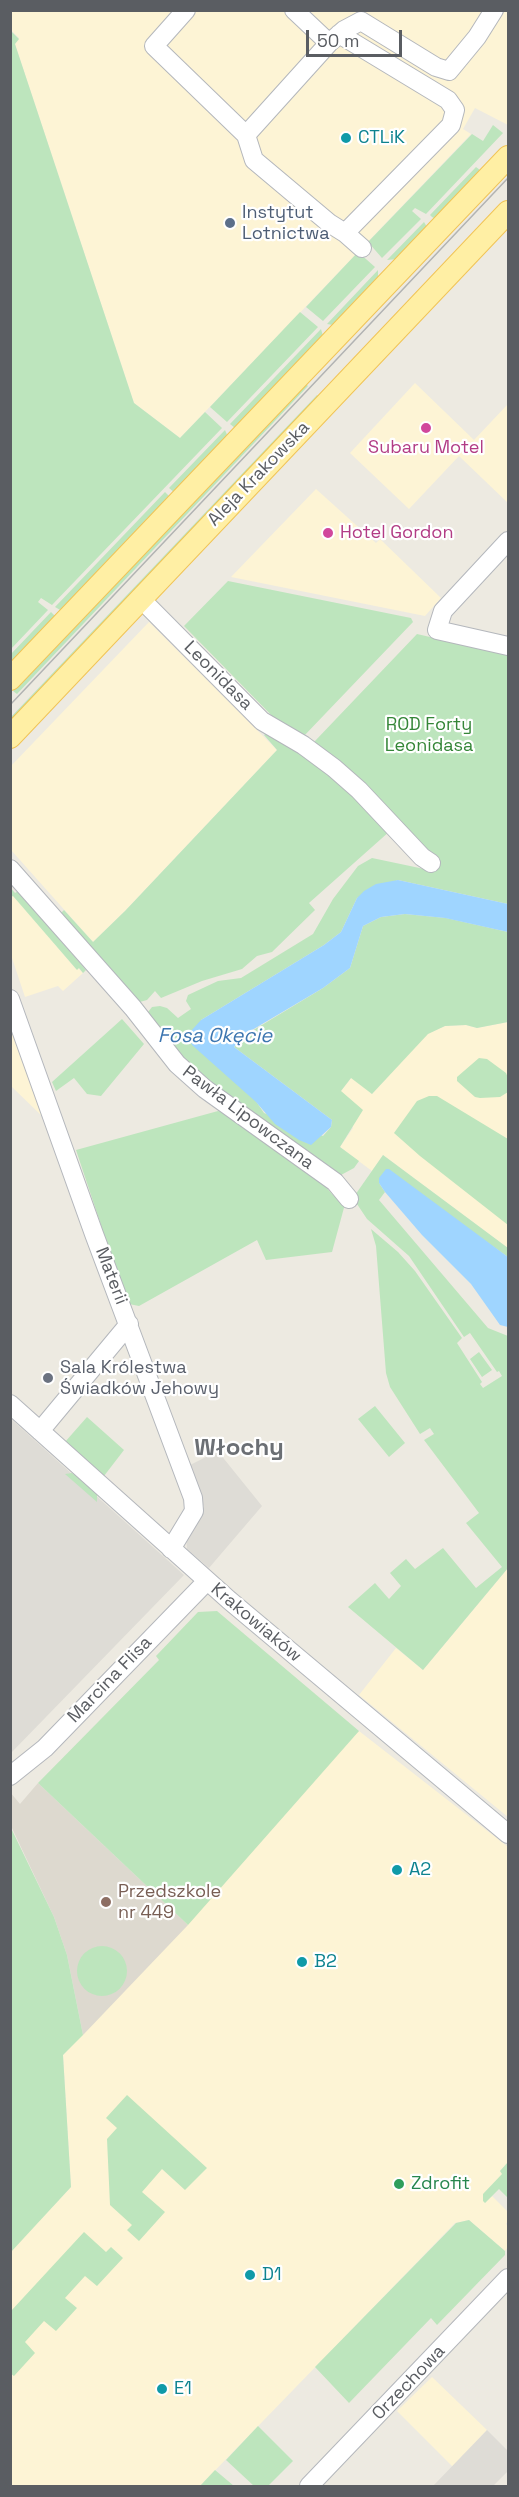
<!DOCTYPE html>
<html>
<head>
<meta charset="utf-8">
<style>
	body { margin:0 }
	#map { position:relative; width:519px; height:2497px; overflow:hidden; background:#edeae1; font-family:"Space Grotesk",sans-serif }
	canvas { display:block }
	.frame { position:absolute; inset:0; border:12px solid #5a5d62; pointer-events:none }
	.scale { position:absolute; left:306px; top:30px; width:96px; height:27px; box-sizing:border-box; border:3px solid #5a5d62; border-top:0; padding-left:8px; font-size:18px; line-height:21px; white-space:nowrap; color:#5a5d62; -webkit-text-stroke:4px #fff; paint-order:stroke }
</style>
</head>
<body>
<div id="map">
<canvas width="519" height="2497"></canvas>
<div class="frame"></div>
<div class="scale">50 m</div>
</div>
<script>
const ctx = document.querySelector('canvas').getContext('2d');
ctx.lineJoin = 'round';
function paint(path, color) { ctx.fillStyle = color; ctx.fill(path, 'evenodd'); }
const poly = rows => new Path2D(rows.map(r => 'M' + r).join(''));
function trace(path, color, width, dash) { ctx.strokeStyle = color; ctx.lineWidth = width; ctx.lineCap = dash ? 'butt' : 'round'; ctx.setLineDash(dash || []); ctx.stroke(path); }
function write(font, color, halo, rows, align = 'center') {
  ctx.font = font + ' "Space Grotesk",sans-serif'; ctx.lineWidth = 4.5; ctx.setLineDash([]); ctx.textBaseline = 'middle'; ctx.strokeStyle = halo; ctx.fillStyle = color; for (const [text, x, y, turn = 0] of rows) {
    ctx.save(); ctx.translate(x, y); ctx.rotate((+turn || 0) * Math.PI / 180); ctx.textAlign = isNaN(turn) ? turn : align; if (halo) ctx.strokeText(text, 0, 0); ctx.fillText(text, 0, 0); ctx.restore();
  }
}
const commercial = poly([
	[10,11,508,11,508,125,475,108,463,129,471,134,180,438,134,403,15,44,19,38,11,30],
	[415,383,474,440,508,404,508,503,459,456,409,509,350,453],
	[316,489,376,543,380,539,441,598,425,616,231,577],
	[149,622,277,750,125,911,93,942,11,850,10,767],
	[13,895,76,969,78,968,83,973,63,991,58,986,25,997,11,955,10,897],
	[11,1022,45,1119,11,1086],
	[508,1022,508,1248,383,1155,372,1171,340,1147,353,1128,341,1091,352,1077,372,1094,427,1034,445,1026,466,1025,477,1028],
	[508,1568,508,1817,359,1695,396,1648,423,1670],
	[359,1731,508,1847,508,2162,500,2171,503,2174,486,2191,483,2197,485,2203,492,2196,508,2212,508,2221,506,2224,508,2226,508,2247,505,2251,469,2220,455,2223,200,2486,11,2486,10,2252,71,2187,63,2055],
	[432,2377,487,2430,453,2467,397,2411]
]);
const industrial = poly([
	[11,1419,184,1575,11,1753],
	[212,1444,262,1506,209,1568,187,1549,186,1536,204,1507,186,1467,206,1457,205,1447],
	[487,2430,508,2451,508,2471,493,2486,433,2486]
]);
const education = poly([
	[38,1783,188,1925,83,2035,67,1955,54,1917,11,1826,10,1792,20,1804]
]);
const green = poly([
	[10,30,19,39,15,44,134,403,180,438,205,412,222,428,52,605,41,598,38,602,48,610,11,649],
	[493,125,503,133,426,214,415,208,412,211,421,219,382,258,368,242,472,134,483,141],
	[476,167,480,170,436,219,432,217,430,215],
	[424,222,427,227,397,259,387,260],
	[358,252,375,267,323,321,306,307],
	[378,270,378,278,333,325,327,324],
	[300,312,318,327,227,422,210,407],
	[321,329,323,336,235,428,230,424],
	[306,384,308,386,17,694,13,691],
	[317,395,319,397,11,724,11,717],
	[225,430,228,437,175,493,169,488],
	[165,492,170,497,62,611,55,607],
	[228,581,411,618,413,622,303,737,278,722,184,626],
	[51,612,55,616,11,663,11,654],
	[417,634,508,655,508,904,398,880,357,898,341,932,324,945,201,1020,264,1113,323,1136,331,1127,332,1120,234,1047,247,1034,323,988,350,968,363,926,381,917,405,914,446,918,508,932,508,1022,477,1028,466,1025,445,1026,428,1034,372,1094,351,1078,341,1091,363,1110,340,1147,359,1161,354,1168,341,1175,211,1086,180,1057,148,1012,152,1007,160,1006,167,1008,178,1018,191,1009,186,1001,188,995,218,981,241,978,313,934,333,899,358,866,372,858,429,870,315,746,315,741],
	[269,731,304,750,390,831,309,903,315,910,272,952,257,956,242,969,202,981,161,998,155,991,147,1000,136,1003,61,915,62,912,64,910,93,942,125,911,277,750,264,735],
	[10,887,15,893,18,891,86,970,83,973,79,968,77,970,13,896,11,897],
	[122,1019,144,1044,101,1096,87,1094,74,1078,56,1091,52,1082],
	[479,1058,487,1059,506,1073,508,1078,508,1092,500,1097,480,1098,475,1097,457,1081,457,1077],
	[429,1096,437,1096,508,1139,508,1225,420,1156,394,1133,417,1101],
	[218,1111,226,1113,323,1184,334,1196,345,1204,332,1252,266,1260,257,1240,139,1306,129,1304,99,1231,102,1228,76,1150],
	[383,1155,508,1248,508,1257,462,1225,379,1183,385,1192,379,1200,488,1328,508,1336,508,1568,423,1670,348,1607,375,1583,389,1599,401,1586,390,1573,406,1559,415,1569,443,1548,476,1588,502,1567,466,1523,479,1513,424,1440,434,1434,430,1428,420,1434,390,1387,386,1373,376,1246,371,1229,398,1252,415,1271,462,1338,457,1343,482,1382,480,1384,483,1388,502,1376,499,1371,497,1372,470,1333,464,1337,409,1256,367,1219,353,1198],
	[479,1352,492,1370,482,1377,470,1359],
	[375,1406,405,1443,389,1457,358,1419],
	[87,1417,124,1450,104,1476,65,1442],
	[72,1473,97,1491,97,1502,65,1474],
	[217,1611,359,1731,188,1925,38,1783,159,1660,156,1656,198,1612],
	[10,1826,54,1917,67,1955,83,2035,63,2055,71,2187,11,2252],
	'77 1971a25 25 0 1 1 50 0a25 25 0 1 1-50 0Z',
	[127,2095,207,2168,185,2190,162,2169,142,2192,165,2212,139,2241,127,2230,132,2225,110,2205,107,2139,117,2128,106,2118],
	[508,2162,508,2198,499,2189,485,2203,483,2201,483,2194,502,2174,500,2171],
	[469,2220,505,2251,505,2255,437,2325,431,2318,349,2403,315,2367,456,2223],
	[84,2232,106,2252,111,2247,123,2258,97,2286,85,2276,65,2298,77,2308,56,2331,44,2321,25,2342,35,2353,14,2376,10,2373,11,2311],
	[258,2426,293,2461,268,2486,254,2486,226,2460],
	[215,2470,234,2486,200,2486]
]);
const water = poly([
	[398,880,508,904,508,932,445,918,405,914,381,917,363,926,350,968,323,988,247,1033,234,1047,332,1120,331,1127,311,1145,299,1140,275,1124,256,1102,192,1045,189,1038,191,1031,201,1020,324,945,341,932,357,898,364,891,376,884],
	[386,1169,389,1169,508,1257,508,1327,500,1325,471,1284,422,1235,385,1192,379,1183,379,1178]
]);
const minor = poly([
	[186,10,154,46,246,135,254,160,329,223,345,233,362,248],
	[294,10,329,43],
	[339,34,448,100,455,110,451,125,345,233],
	[246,135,329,43,344,30,361,21,436,67,449,71,477,37,494,10],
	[508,541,443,611,437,630,508,646],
	[140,598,262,721,303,745,334,768,359,790,422,857,431,863],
	[10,869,133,1008,177,1064,205,1089,335,1182,349,1199],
	[10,999,94,1234,193,1498,194,1511,171,1549],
	[10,1404,229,1600,508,1834],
	[40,1431,129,1324],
	[10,1776,45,1748,207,1581],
	[309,2486,508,2278]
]);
const major = poly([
	[10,679,508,157],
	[10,737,508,212]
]);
const tram = poly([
	[10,705,508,178]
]);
const markers = [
	[346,138,6,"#0f9aa8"],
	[230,223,6,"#5c6f8a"],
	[426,428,6,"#d1479c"],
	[328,533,6,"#d1479c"],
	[48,1378,6,"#6b7280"],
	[397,1870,6,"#0f9aa8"],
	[106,1902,6,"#8d6e63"],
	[302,1962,6,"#0f9aa8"],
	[399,2184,6,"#2e9e5b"],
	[250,2275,6,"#0f9aa8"],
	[162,2389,6,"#0f9aa8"]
];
const cultureNames = [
	["CTLiK",358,138],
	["A2",409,1870],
	["B2",314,1962],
	["D1",262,2275],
	["E1",174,2389]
];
const serviceNames = [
	["Instytut",242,213],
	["Lotnictwa",242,234]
];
const hotelNames = [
	["Subaru Motel",426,448],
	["Hotel Gordon",340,533,"left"]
];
const streetNames = [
	["Aleja Krakowska",259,474,-46],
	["Leonidasa",218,676,45],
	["Pawła Lipowczana",248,1118,37],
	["Materii",111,1276,69],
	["Krakowiaków",256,1623,40],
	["Marcina Flisa",110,1680,-46],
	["Orzechowa",409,2383,-46]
];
const parkNames = [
	["ROD Forty",429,725],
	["Leonidasa",429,746]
];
const worshipNames = [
	["Sala Królestwa",60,1368],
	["Świadków Jehowy",60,1389]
];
const educationNames = [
	["Przedszkole",118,1892],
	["nr 449",118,1913]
];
const leisureNames = [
	["Zdrofit",411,2184]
];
const waterNames = [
	["Fosa Okęcie",215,1037]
];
const districtNames = [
	["Włochy",239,1448]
];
paint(commercial, '#fdf4d5');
paint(industrial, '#dedcd6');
paint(education, '#ddd9cf');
paint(green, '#bde5bd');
paint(water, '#9fd5ff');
trace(minor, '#b4b7bc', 20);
trace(major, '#f1c456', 24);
trace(minor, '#fff', 18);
trace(major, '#ffefa4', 22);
trace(tram, '#b2b3b3', 1.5);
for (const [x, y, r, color] of markers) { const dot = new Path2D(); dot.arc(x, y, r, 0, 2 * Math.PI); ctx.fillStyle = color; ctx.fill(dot); trace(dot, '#fff', 2); }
write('18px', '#0d838f', '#fff', cultureNames, 'left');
write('18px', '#4e5e75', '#fff', serviceNames, 'left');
write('18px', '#b23c85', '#fff', hotelNames);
write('18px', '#5a5d62', '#fff', streetNames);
write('18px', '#358638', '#fff', parkNames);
write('18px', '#5b616d', '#fff', worshipNames, 'left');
write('18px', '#785e54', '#fff', educationNames, 'left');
write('18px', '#27864d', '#fff', leisureNames, 'left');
write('italic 20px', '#3d76b0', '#fff', waterNames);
write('bold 24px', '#6b6f74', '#fff', districtNames);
</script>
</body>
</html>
